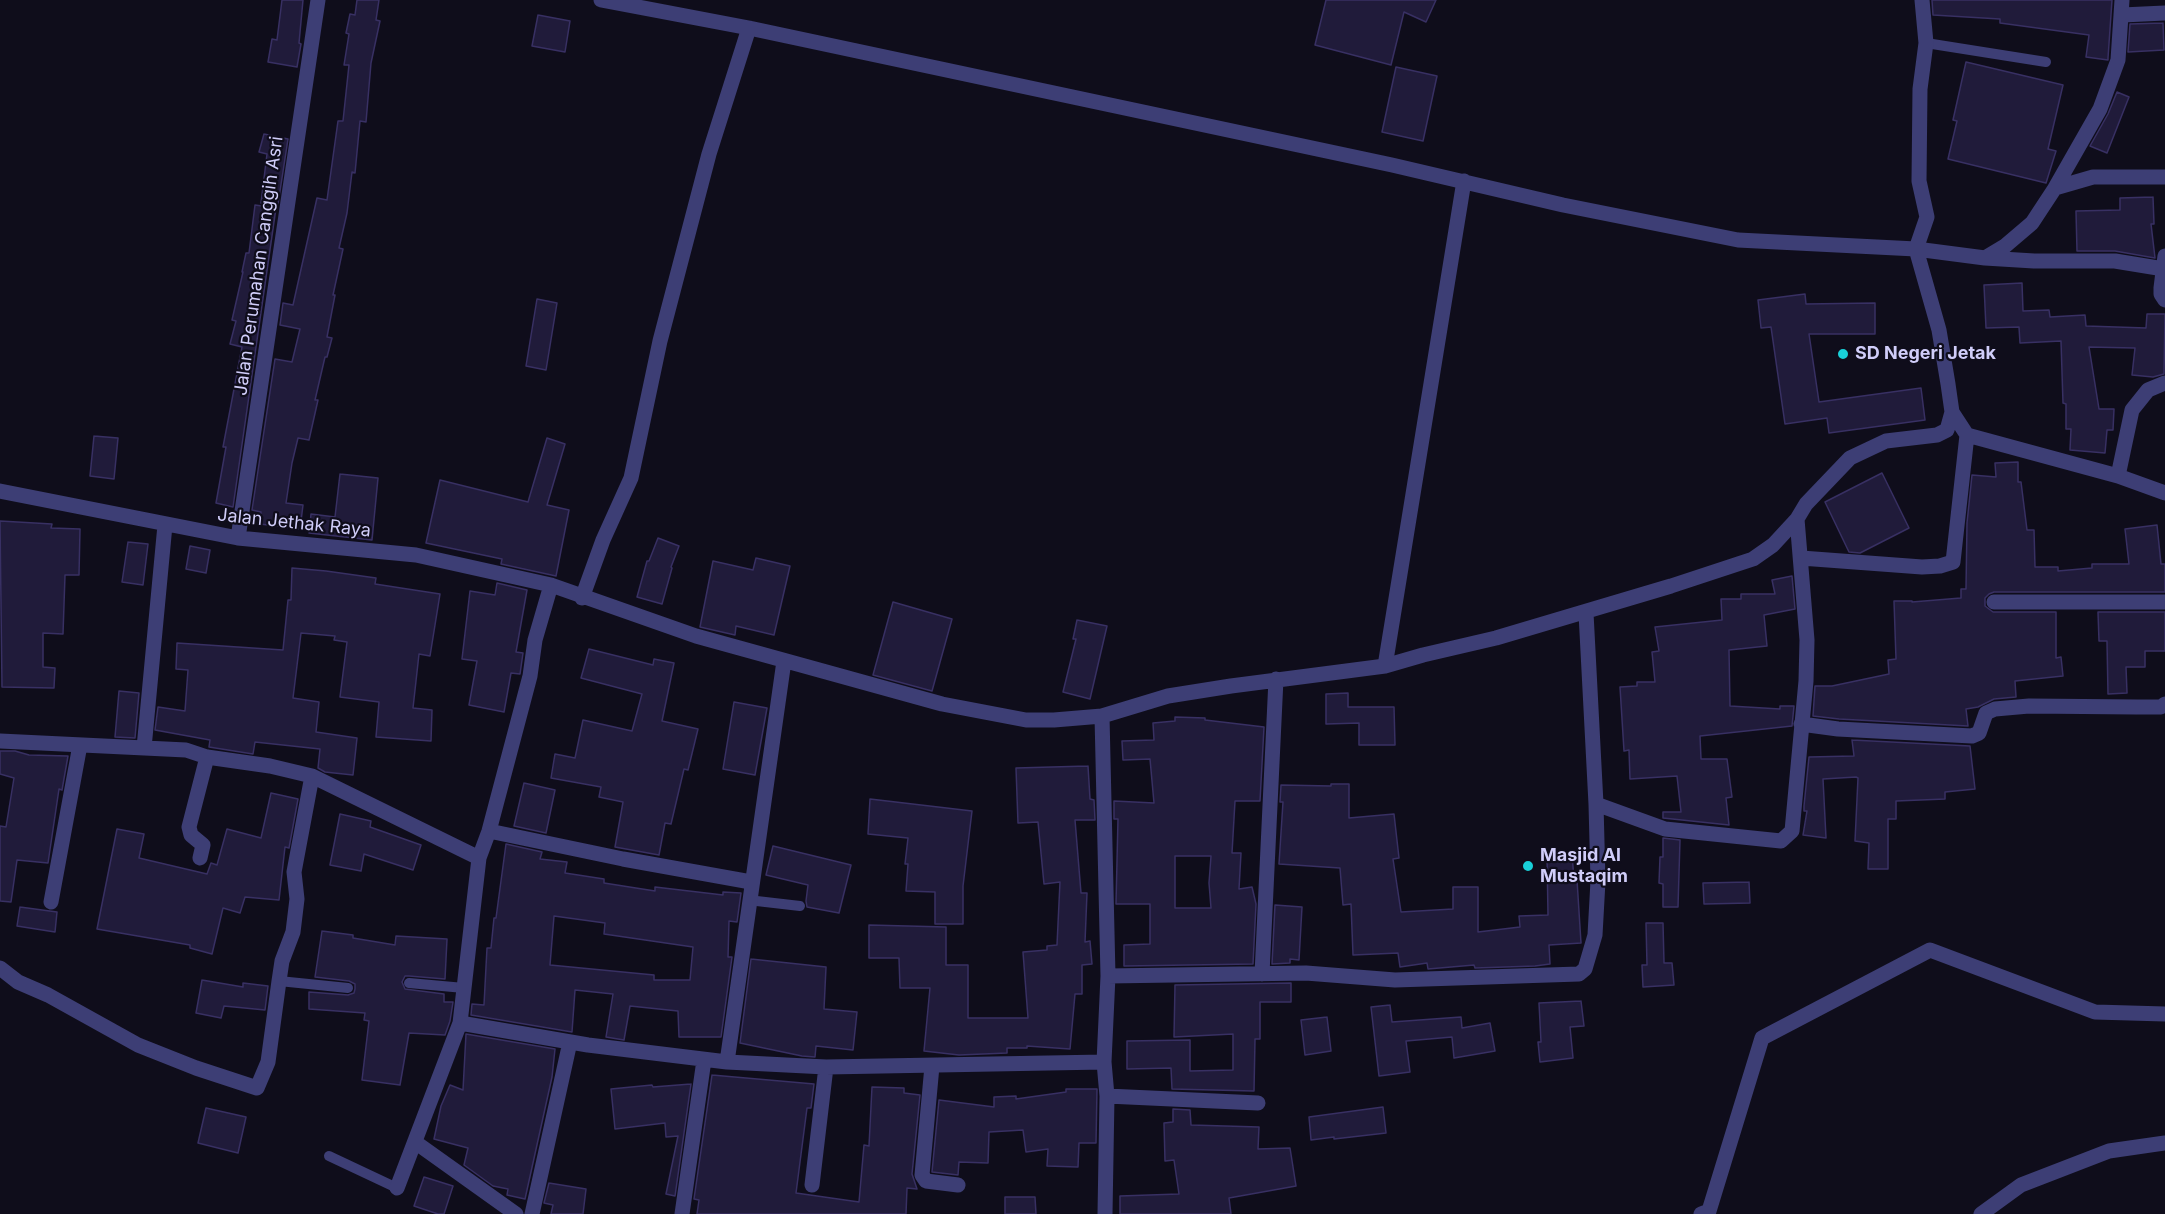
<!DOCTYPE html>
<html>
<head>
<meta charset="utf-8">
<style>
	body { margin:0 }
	canvas { display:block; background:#0f0d1b }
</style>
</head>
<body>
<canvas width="2165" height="1214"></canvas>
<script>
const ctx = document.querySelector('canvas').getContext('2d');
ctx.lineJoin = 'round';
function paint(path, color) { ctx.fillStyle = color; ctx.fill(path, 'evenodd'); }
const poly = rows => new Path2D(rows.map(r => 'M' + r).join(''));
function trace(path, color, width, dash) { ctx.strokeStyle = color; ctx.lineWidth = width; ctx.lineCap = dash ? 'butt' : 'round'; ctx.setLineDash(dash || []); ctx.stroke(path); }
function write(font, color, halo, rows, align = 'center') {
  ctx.font = font + ' Inter,sans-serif'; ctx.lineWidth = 4.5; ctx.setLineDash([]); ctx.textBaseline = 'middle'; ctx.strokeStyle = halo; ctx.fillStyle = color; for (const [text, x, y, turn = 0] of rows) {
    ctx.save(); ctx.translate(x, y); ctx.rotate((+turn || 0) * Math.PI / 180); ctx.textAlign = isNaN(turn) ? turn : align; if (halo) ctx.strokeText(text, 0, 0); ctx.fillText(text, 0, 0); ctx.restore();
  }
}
const building = poly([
	[282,0,303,0,299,43,301,44,297,67,268,62,272,39,277,40,282,0],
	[357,0,379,0,376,20,380,21,371,63,366,122,360,121,355,173,352,172,347,213,339,248,343,249,333,295,335,295,327,337,332,338,327,357,325,357,315,400,318,400,309,440,298,438,292,463,286,503,303,505,300,529,260,524,261,512,252,510,275,359,292,362,300,329,280,325,283,303,293,305,317,198,327,200,338,121,343,121,349,65,344,65,349,34,346,33,350,14,355,15,357,0],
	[1326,0,1436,0,1426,22,1404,12,1391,65,1315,45,1326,0],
	[1932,0,2112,0,2108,58,2108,60,2086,57,2089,35,2000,23,2000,19,1933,15,1932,0],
	[538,15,570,21,565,52,532,46,538,15],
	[2163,23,2164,50,2128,52,2130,24,2163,23],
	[1966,62,2063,85,2048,149,2056,151,2046,183,1948,159,1957,121,1953,120,1966,62],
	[1396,67,1437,76,1423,141,1382,132,1396,67],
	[2117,92,2129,97,2107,153,2090,146,2108,114,2117,92],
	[264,134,288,139,278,204,261,203,267,154,259,152,264,134],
	[2153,197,2154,224,2151,224,2155,258,2115,251,2077,251,2076,211,2120,210,2120,198,2153,197],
	[255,205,276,208,233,507,216,503,226,447,223,447,242,347,230,344,236,321,232,320,243,272,242,272,246,253,249,253,255,205],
	[2022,283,2023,311,2049,310,2050,317,2085,315,2086,326,2146,328,2147,314,2165,314,2164,374,2153,377,2132,375,2135,348,2089,347,2099,409,2114,409,2113,430,2107,430,2105,453,2070,450,2071,429,2066,429,2066,404,2063,403,2061,341,2020,343,2019,327,1986,328,1984,285,2022,283],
	[1805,294,1806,304,1875,303,1875,334,1809,334,1819,402,1921,388,1925,420,1829,433,1827,418,1785,424,1771,327,1761,328,1758,300,1805,294],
	[537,299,557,303,546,370,526,366,537,299],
	[94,436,118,438,114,479,90,476,94,436],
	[547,438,565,444,547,505,569,510,556,576,501,564,502,559,426,543,440,480,528,502,547,438],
	[2018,462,2018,482,2021,482,2027,530,2034,530,2035,567,2058,567,2058,571,2092,568,2092,564,2129,564,2125,529,2157,525,2161,564,2165,564,2165,592,1994,592,1989,594,1985,598,1985,606,1993,612,2056,612,2056,658,2061,657,2063,676,2015,681,2016,697,1994,699,1978,707,1966,709,1968,726,1839,719,1813,716,1815,686,1832,686,1889,674,1888,660,1896,659,1894,601,1912,601,1912,602,1961,598,1961,589,1966,589,1967,523,1972,475,1996,477,1995,463,2018,462],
	[1882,473,1909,528,1860,553,1849,552,1825,502,1882,473],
	[340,474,378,478,372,540,309,533,311,514,335,517,340,474],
	[0,521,52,524,51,528,80,529,79,575,65,575,63,634,43,633,43,667,55,668,54,688,2,687,0,521],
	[658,538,679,546,671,567,672,568,662,604,637,597,647,561,649,561,658,538],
	[128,542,148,544,143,585,122,582,128,542],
	[190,546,210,550,206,573,186,569,190,546],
	[756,558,790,566,774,635,736,626,735,635,700,627,713,561,753,570,756,558],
	[292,568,326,571,376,578,375,584,440,594,430,656,419,654,413,708,432,710,431,741,376,737,379,702,340,697,347,642,334,640,335,636,301,633,293,698,319,702,316,732,357,738,353,775,325,772,318,768,320,749,255,742,253,754,209,747,210,740,155,730,158,707,185,711,188,670,176,669,177,643,283,650,288,600,291,600,292,568],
	[1792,576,1795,609,1764,615,1767,646,1729,650,1730,706,1780,709,1780,706,1794,706,1792,726,1700,736,1701,759,1727,759,1732,797,1726,798,1729,825,1663,818,1663,812,1681,812,1677,776,1630,779,1629,750,1624,751,1620,687,1637,686,1637,682,1655,682,1652,652,1659,651,1655,627,1722,620,1721,599,1741,599,1741,594,1775,594,1772,580,1792,576],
	[497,583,527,590,516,652,523,653,520,674,511,673,504,712,469,705,477,661,462,659,470,591,495,595,497,583],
	[893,602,952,619,932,691,873,675,893,602],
	[2098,612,2165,612,2165,651,2145,651,2145,667,2126,667,2127,693,2108,694,2107,641,2099,641,2098,612],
	[1077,620,1107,626,1090,699,1063,692,1076,639,1073,639,1077,620],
	[589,649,653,665,654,659,674,663,662,721,698,729,688,770,684,769,671,824,665,823,659,855,615,847,623,802,599,797,601,787,551,778,555,754,575,758,583,720,632,731,642,694,581,678,589,649],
	[119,691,139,693,135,738,115,737,119,691],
	[1348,693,1348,707,1394,707,1395,745,1359,745,1359,723,1326,724,1326,694,1348,693],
	[734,702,767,708,755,775,723,769,734,702],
	[1175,717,1205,718,1205,720,1264,727,1260,801,1235,801,1232,853,1241,853,1239,889,1252,887,1256,904,1253,964,1124,966,1124,945,1150,944,1150,904,1116,904,1118,819,1114,819,1114,801,1154,803,1150,759,1123,760,1122,741,1154,740,1153,723,1175,721,1175,717],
	[1175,856,1211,856,1209,883,1211,908,1175,908,1175,856],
	[1852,740,1970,746,1975,789,1945,792,1945,799,1896,801,1896,819,1888,819,1888,869,1868,869,1869,843,1855,841,1858,778,1856,777,1823,779,1826,838,1803,835,1807,811,1804,811,1804,806,1809,757,1854,756,1852,740],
	[0,751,15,751,29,755,68,756,62,790,59,789,48,863,17,860,11,902,0,901,0,826,6,827,14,778,0,774,0,751],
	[1088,766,1090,799,1094,800,1095,820,1075,820,1081,893,1087,893,1085,942,1090,941,1092,964,1082,965,1082,994,1075,994,1070,1049,1027,1046,1027,1048,1007,1048,1007,1053,959,1055,924,1051,930,988,900,988,899,958,869,958,869,925,946,927,946,965,968,965,968,1018,1028,1018,1023,952,1047,950,1047,946,1057,945,1060,882,1044,884,1038,822,1018,823,1016,768,1088,766],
	[524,783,555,790,546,833,514,826,524,783],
	[1331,784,1349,784,1349,818,1394,814,1399,858,1393,859,1401,912,1453,909,1453,887,1478,887,1478,932,1520,927,1519,916,1548,915,1547,855,1572,854,1574,880,1577,880,1581,943,1549,945,1550,964,1535,966,1475,968,1474,965,1428,969,1427,963,1400,967,1398,953,1353,955,1351,904,1343,905,1340,868,1279,864,1283,802,1280,802,1281,785,1331,786,1331,784],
	[271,793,298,799,289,848,285,847,279,900,245,897,240,913,223,908,212,954,190,948,190,945,97,929,117,829,144,834,139,858,207,874,211,863,217,865,227,829,261,838,271,793],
	[870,799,972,811,963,886,963,924,935,924,935,892,906,891,908,864,905,864,908,838,868,834,870,799],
	[340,814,371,821,370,827,421,845,413,870,364,854,361,871,330,865,340,814],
	[1663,838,1680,840,1678,907,1663,907,1663,884,1659,883,1660,857,1663,857,1663,838],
	[506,844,542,852,540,859,567,862,565,873,604,879,604,883,655,891,655,887,723,895,723,892,741,893,737,922,729,921,728,957,732,957,721,1037,679,1037,678,1011,630,1006,624,1040,606,1037,613,994,575,990,572,1032,471,1015,472,1004,484,1005,487,948,491,948,494,918,496,918,506,844],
	[554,916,605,923,604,934,693,947,690,980,654,980,654,975,550,965,554,916],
	[773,846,851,865,839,913,807,907,806,901,808,885,766,875,773,846],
	[1749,882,1750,903,1704,904,1703,883,1749,882],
	[1275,905,1302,907,1299,960,1290,959,1290,963,1272,964,1275,905],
	[20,907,57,912,55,932,17,926,20,907],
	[1646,923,1663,923,1664,963,1672,963,1674,985,1643,987,1642,965,1647,965,1646,923],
	[322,931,353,935,353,938,395,945,396,936,447,939,445,979,409,976,405,976,402,982,405,989,444,994,444,1002,453,1002,450,1021,445,1035,409,1033,400,1085,362,1080,369,1021,364,1020,365,1013,309,1009,309,992,348,995,354,993,355,989,355,984,349,981,315,977,322,931],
	[751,959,826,967,824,1009,857,1012,853,1050,816,1046,815,1057,802,1056,740,1043,751,959],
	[202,980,243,987,243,983,268,986,265,1010,224,1006,221,1018,196,1013,202,980],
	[1291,983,1291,1002,1260,1002,1260,1039,1255,1039,1254,1091,1172,1089,1171,1068,1127,1069,1127,1041,1190,1040,1190,1071,1233,1070,1233,1034,1174,1037,1175,985,1291,983],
	[1581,1001,1584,1026,1570,1027,1573,1058,1540,1062,1538,1042,1541,1042,1539,1003,1581,1001],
	[1390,1005,1392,1022,1461,1017,1462,1028,1490,1023,1495,1051,1454,1058,1452,1037,1406,1041,1410,1072,1379,1076,1371,1007,1390,1005],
	[1327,1017,1331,1051,1305,1055,1301,1020,1327,1017],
	[466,1034,555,1049,552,1077,525,1199,507,1195,508,1189,493,1186,464,1165,468,1148,434,1139,441,1106,450,1085,463,1090,466,1034],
	[712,1075,814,1084,811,1108,807,1108,796,1193,859,1202,864,1145,869,1146,872,1087,904,1088,904,1093,920,1095,912,1174,917,1189,907,1188,906,1214,697,1214,699,1200,694,1199,712,1075],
	[691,1084,675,1196,666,1194,678,1136,666,1137,665,1123,615,1129,611,1089,652,1085,653,1087,691,1084],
	[1066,1089,1097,1089,1096,1143,1079,1143,1078,1167,1047,1166,1048,1149,1026,1152,1023,1130,989,1132,988,1163,959,1162,958,1175,932,1172,939,1100,994,1107,994,1097,1016,1096,1016,1099,1066,1092,1066,1089],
	[1383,1107,1386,1133,1334,1139,1334,1137,1311,1140,1309,1117,1383,1107],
	[206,1108,246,1117,238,1153,198,1143,206,1108],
	[1173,1109,1190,1110,1191,1125,1259,1127,1258,1149,1290,1148,1296,1186,1229,1198,1231,1214,1120,1214,1120,1196,1179,1194,1174,1160,1165,1161,1164,1123,1173,1122,1173,1109],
	[424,1177,453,1186,444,1214,438,1214,414,1206,424,1177],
	[549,1183,586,1189,583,1214,551,1214,553,1205,544,1203,549,1183],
	[1005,1197,1035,1197,1036,1214,1005,1214,1005,1197]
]);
const service = poly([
	[1926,43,2046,62],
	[748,900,800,906],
	[279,981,348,988],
	[409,983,464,988],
	[329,1156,397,1188]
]);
const minor = poly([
	[601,0,749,28,1392,165,1563,205,1738,240,1916,249,1985,258,2005,246,2032,223,2055,188,2093,177,2165,177],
	[2122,15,2165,13],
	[2055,188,2100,109,2118,60,2122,0],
	[2165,256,2161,288,2161,294,2165,300],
	[1985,258,2034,261,2115,261,2164,269],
	[1952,412,1967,435,2118,476,2165,493],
	[2118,476,2132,410,2148,390,2165,383],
	[0,491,238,538,416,555,551,585,696,636,942,704,1026,720,1054,720,1102,716,1168,696,1231,686,1385,666,1423,655,1496,638,1671,586,1753,559,1773,545,1797,519,1806,504,1850,458,1886,441,1937,435,1947,430,1952,412,1948,384,1939,330,1916,249,1927,217,1919,181,1920,89,1926,43,1922,0],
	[238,538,318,0],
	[1801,558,1922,567,1940,566,1953,562,1967,435],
	[582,598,603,540,631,478,660,341,709,154,749,28],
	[1994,602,2165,602],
	[1586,613,1596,804,1665,829,1781,841,1792,831,1806,681,1807,640,1797,519],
	[1385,666,1464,181],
	[1801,724,1838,729,1972,736,1979,733,1986,713,1995,709,2029,706,2137,707,2161,707,2165,704],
	[0,741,186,750,207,757,270,766,312,776,479,858],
	[144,748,165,525],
	[489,831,623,859,751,882],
	[200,858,203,845,191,835,189,827,207,757],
	[51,902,80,745],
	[0,968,18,982,48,995,138,1045,196,1068,257,1088,268,1062,279,981,282,961,293,932,297,899,294,872,312,776],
	[1262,974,1276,679],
	[1108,976,1306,973,1395,980,1579,974,1585,969,1595,935,1598,881,1596,804],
	[460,1023,588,1045,727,1062,826,1067,1104,1062,1108,976,1102,716],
	[727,1062,784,661],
	[1104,1062,1107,1096,1105,1214],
	[932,1066,922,1175,926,1181,958,1185],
	[1107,1096,1258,1103],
	[415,1142,516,1214],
	[812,1185,826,1067],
	[397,1188,460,1023,479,858,489,831,530,676,535,640,551,585],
	[532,1214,570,1042],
	[682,1214,704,1060],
	[1701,1214,1709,1211,1762,1038,1930,950,2095,1012,2165,1014],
	[1981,1214,2021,1185,2109,1151,2165,1143]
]);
const markers = [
	[1843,354,6,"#19d0d9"],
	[1528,866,6,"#19d0d9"]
];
const streetNames = [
	["Jalan Perumahan Canggih Asri",259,266,-82],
	["Jalan Jethak Raya",294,523,6]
];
const poiNames = [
	["SD Negeri Jetak",1855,354],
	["Masjid Al",1540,856],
	["Mustaqim",1540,877]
];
paint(building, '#201b3a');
trace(building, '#383063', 1.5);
trace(service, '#3d3e75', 10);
trace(minor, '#3d3e75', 15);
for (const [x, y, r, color] of markers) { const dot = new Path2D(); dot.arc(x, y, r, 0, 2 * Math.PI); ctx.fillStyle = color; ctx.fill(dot); trace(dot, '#0f0d1b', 2); }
write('18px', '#d0cdf9', '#0f0d1b', streetNames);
write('bold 18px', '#d0cdf9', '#0f0d1b', poiNames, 'left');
</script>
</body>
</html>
